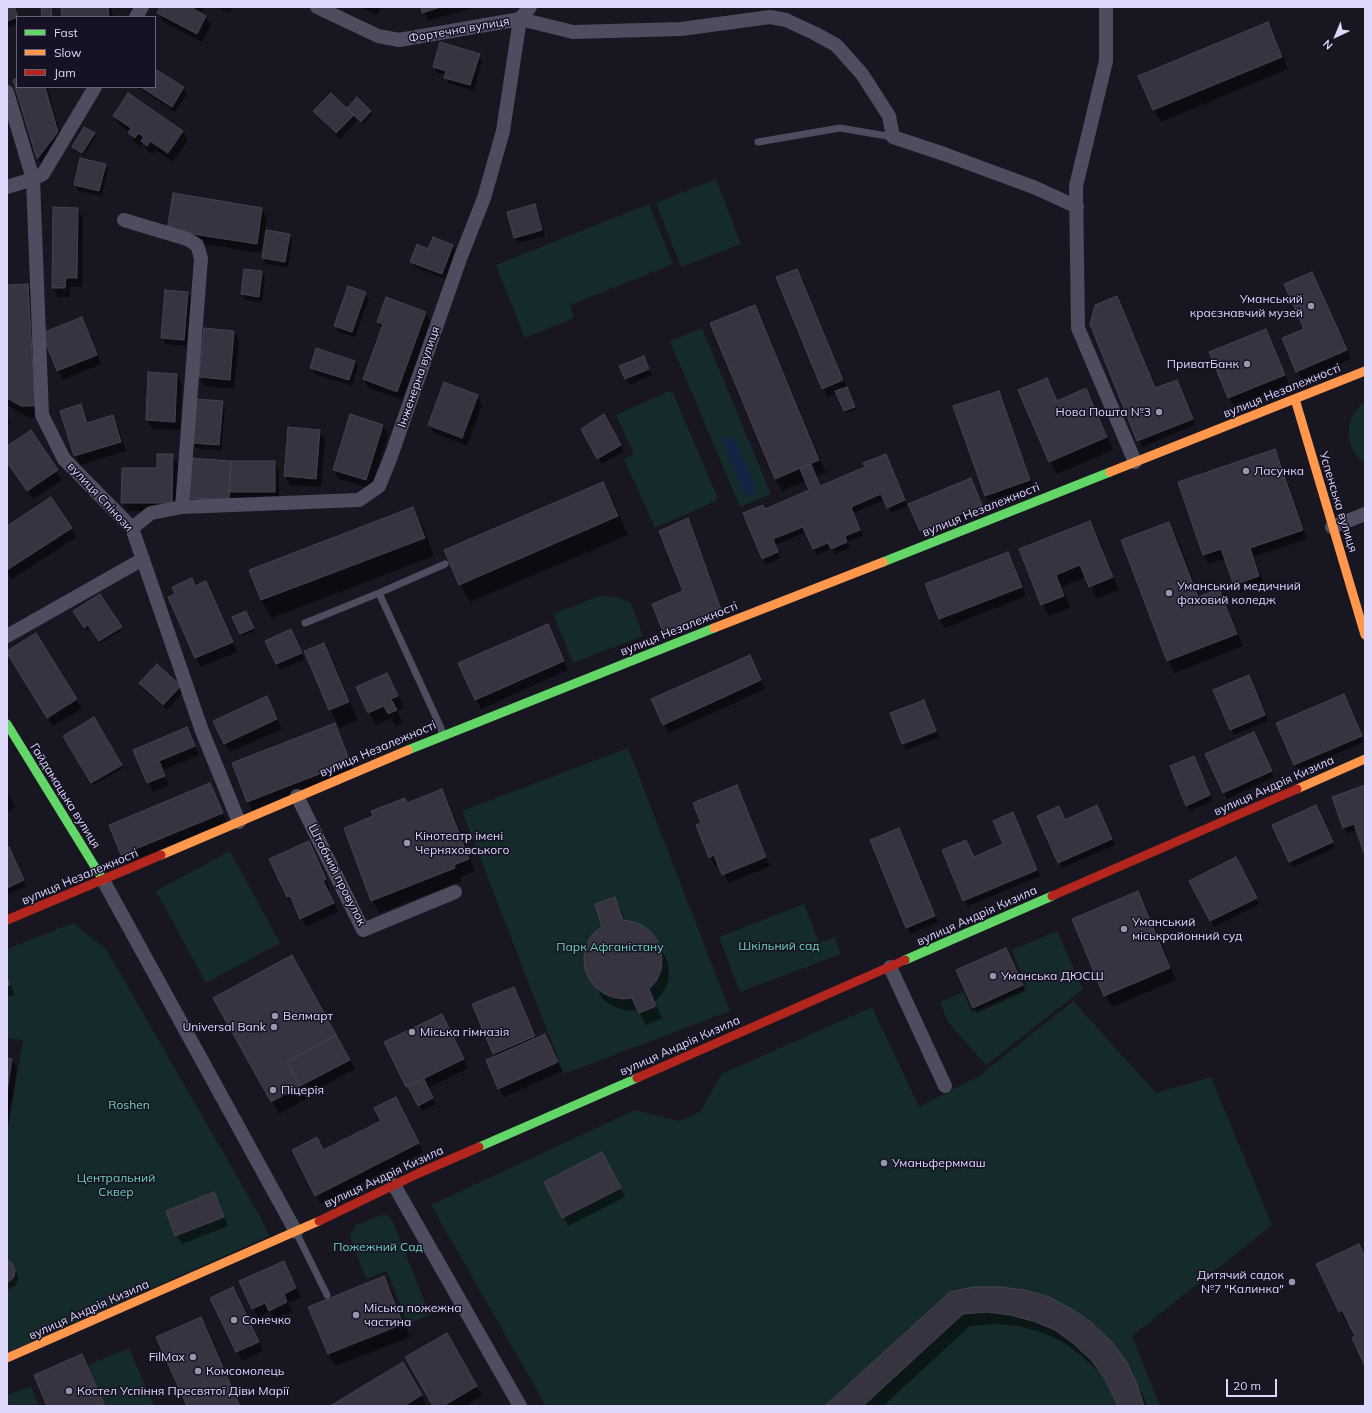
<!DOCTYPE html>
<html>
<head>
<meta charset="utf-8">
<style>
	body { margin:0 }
	#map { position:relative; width:1372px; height:1413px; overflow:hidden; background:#181620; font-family:Mulish,sans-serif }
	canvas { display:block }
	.frame { position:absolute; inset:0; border:8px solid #ded9fb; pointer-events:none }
	.legend { position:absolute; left:16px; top:16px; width:140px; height:72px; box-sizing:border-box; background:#161224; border:1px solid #66627a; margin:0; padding:5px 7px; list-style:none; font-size:12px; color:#ded9fb }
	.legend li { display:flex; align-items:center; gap:8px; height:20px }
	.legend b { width:20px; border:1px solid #66627a }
	.north { position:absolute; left:1316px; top:16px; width:40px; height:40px; -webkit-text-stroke:3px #161224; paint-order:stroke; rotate:224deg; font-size:11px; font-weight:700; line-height:16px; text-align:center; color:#ded9fb }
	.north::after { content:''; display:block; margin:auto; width:14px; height:18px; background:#ded9fb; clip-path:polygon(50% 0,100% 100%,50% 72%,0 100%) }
	.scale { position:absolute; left:1226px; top:1379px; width:51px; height:18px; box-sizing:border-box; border:2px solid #ded9fb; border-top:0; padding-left:5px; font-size:12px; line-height:14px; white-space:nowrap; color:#ded9fb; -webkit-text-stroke:3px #161224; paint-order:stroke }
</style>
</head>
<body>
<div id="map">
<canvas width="1372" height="1413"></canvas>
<div class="frame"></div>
<ul class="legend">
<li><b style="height:5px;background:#63d668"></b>Fast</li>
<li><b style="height:5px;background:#ff974d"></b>Slow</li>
<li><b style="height:5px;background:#b3261e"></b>Jam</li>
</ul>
<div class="north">N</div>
<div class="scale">20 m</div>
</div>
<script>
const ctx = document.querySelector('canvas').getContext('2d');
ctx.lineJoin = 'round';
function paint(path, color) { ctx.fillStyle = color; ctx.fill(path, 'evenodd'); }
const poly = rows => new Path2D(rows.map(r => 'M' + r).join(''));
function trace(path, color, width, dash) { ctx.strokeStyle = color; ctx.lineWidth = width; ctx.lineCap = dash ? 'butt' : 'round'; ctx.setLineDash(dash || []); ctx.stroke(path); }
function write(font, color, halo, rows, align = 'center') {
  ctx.font = font + ' Mulish,sans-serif'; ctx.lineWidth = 3; ctx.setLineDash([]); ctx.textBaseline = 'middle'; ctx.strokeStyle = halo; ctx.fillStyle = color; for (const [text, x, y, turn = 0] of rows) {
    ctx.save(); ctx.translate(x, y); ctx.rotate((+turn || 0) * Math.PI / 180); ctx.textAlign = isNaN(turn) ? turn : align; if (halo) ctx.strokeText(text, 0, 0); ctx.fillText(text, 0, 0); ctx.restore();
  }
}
const green = poly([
	[716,179,741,244,681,267,656,203],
	[649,204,673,264,570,305,574,318,525,338,496,265],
	[702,328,771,494,740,507,670,341],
	[669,391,673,393,717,496,716,501,655,528,624,459,634,454,616,415],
	[1365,401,1365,464,1356,455,1351,446,1349,436,1349,426,1352,416,1358,408],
	[599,596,617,597,631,603,643,636,573,663,553,614],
	[628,748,730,1011,564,1074,462,811],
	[230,851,280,943,206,983,156,891],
	[804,904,819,943,835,937,841,954,740,992,719,937],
	[73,923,106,949,261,1218,269,1236,7,1353,7,1133,23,1040,7,1038,7,949],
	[1057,931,1083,989,986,1065,948,1022,940,1002,963,992,972,1012,1027,988,1012,950],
	[1073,1001,1156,1093,1211,1077,1272,1225,1132,1336,1160,1406,546,1406,431,1205,635,1110,678,1121,700,1112,722,1074,872,1007,919,1107,979,1076],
	[382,1215,385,1215,391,1219,394,1225,430,1315,408,1324,387,1271,366,1279,352,1242,350,1235,356,1225],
	[129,1348,147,1390,154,1406,105,1406,88,1365],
	[31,1386,39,1406,7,1406,7,1395]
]);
const water = poly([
	[733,436,757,488,755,493,751,495,746,494,743,490,723,444,723,440,727,437]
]);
const shadow = poly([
	[7,7,14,7,18,17,17,17,17,24,7,28],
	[62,7,111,7,113,17,63,17],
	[161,7,205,7,201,14,205,16,211,25,202,42,163,22,158,13],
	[217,7,232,7,229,13],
	[359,7,381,7,377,15],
	[422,7,475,7,428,21],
	[1267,23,1274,35,1288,69,1161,122,1154,110],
	[479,55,482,61,474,91,449,83,446,78,446,75,437,73,434,67],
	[155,70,183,88,187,94,175,112,137,87,155,87],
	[17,79,17,87,47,87,63,142,42,167,38,158,15,80],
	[348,108,370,112,372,114,363,124,353,114,357,121,340,139,318,117,314,111,350,112],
	[114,116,182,131,188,140,173,162,155,150,153,154,147,151,143,143,141,146,134,142,130,132,119,125],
	[94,134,96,136,84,155,74,150,73,147],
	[105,164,108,170,102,196,78,191,75,185],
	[534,205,538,211,545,236,519,243,515,238,508,213],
	[78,209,83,218,82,287,70,287,70,297,58,297,53,288],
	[262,209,267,218,261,253,173,239],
	[267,231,289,235,292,240,288,268,266,264,263,258],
	[453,245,456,251,446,279,414,267,411,261,429,250],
	[244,270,262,272,265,278,262,302,245,300,242,294],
	[797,270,802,279,856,409,847,413,837,393,828,397,823,388],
	[1312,273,1351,359,1302,380,1297,371,1305,329],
	[27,285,34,297,41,417,29,418,7,405,7,286],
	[187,293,191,299,187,346,165,344,162,338],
	[365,293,369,299,355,337,338,332,335,326],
	[1117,297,1156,389,1180,387,1195,425,1142,447,1091,324],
	[387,298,426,313,431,322,402,400,369,388,364,379,382,330,378,322],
	[754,306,761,318,826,473,816,476,821,487,889,461,907,506,891,513,885,500,853,513,863,536,847,542,850,548,835,554,832,548,817,555,806,532,775,545,780,558,766,565,744,514,765,510,810,491,806,481,782,491,775,479],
	[81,318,86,327,101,364,63,380,58,371,43,334],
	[1266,330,1271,339,1289,384,1234,406,1229,397],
	[234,332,239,341,234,389,205,386,200,377],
	[355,362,358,367,352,386,315,374,311,368],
	[646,363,652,375,629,385,621,366],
	[149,373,177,375,182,384,180,430,152,429,147,420],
	[1047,379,1058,401,1086,389,1093,401,1113,450,1057,474,1050,461],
	[998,392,1002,397,1033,486,989,501,985,496],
	[477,396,482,405,467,446,434,433,429,424],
	[222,402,225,408,221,451,196,448,193,443],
	[81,405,86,414,89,424,113,417,118,426,126,451,80,465,75,456,61,411],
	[604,416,624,451,602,464,583,429],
	[7,419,10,423,7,427],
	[383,426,388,435,371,489,339,479,334,470],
	[30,431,62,480,33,499,7,461,7,447],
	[320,431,325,440,321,487,290,485,285,476],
	[1274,450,1280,459,1307,539,1254,557,1264,585,1240,593,1235,584,1226,558,1209,564,1204,555,1179,482],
	[172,455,178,464,177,512,128,511,122,502],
	[231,462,274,462,279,471,279,501,194,506,188,497],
	[603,483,613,501,628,535,470,602,460,584],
	[974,485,984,511,924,536,920,530],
	[413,509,423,527,434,556,272,618,261,600],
	[687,519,691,525,724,615,668,638,653,605,684,592],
	[1090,522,1097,534,1119,590,1097,598,1086,577,1062,587,1070,608,1049,616,1042,604,1020,550],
	[1169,523,1176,535,1200,598,1219,591,1226,603,1243,646,1175,673,1168,661],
	[7,527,71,528,76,537,12,579,7,572],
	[1008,553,1013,562,1026,596,945,628,940,619,927,585],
	[192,580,196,586,206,582,211,591,237,652,201,667,196,658,170,597,177,595],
	[100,595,122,630,101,643,91,627,86,630,74,611],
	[247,614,255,631,242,636,233,618],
	[552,634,568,670,481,709,476,700],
	[36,635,82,709,53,726,13,661],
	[294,636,304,659,280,670,266,641],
	[324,644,334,663,358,720,340,728,330,710,306,652],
	[750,656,765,689,669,733,664,724],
	[387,674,404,708,397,711,403,723,396,726,391,718,376,725,357,687],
	[1249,677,1268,721,1234,735,1231,729],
	[140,683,180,686,183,692,167,710,143,689],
	[1347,701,1364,742,1298,770,1295,764],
	[271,707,282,729,230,752,225,744],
	[94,719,123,768,93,785,64,736],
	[334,725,339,734,354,771,253,811,248,802,233,764],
	[187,728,199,755,163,770,169,785,153,792,134,751],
	[937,732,939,737,906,750,904,745],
	[1257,739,1274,777,1227,799,1206,755],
	[1194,757,1213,801,1190,811,1187,805],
	[210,784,227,822,127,863,122,854],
	[1365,786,1365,853,1357,830,1347,833,1344,828],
	[737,787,742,796,770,866,729,883,719,864,715,866,710,857,702,823],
	[442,791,449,803,475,871,460,877,462,881,379,913,372,900,407,804],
	[7,792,15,807,7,813],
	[1100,812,1115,845,1062,868,1038,817,1065,821],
	[1319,812,1335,848,1293,867,1290,861],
	[1016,819,1040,876,968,906,964,900,966,841,974,857,1004,845],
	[898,829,938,922,910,934,871,840],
	[7,849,12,854,26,886,7,895],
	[314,852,330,889,328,890,338,912,306,927,295,905,293,906,288,897,271,860],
	[1239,864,1259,904,1214,927,1190,881],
	[1138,892,1145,904,1176,980,1112,1007,1105,995],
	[615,899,622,911,625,921,657,941,668,963,669,973,668,983,663,992,655,1002,662,1018,646,1025,638,1010,630,1011,620,1009,611,1005,603,999,590,978,603,927],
	[1009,955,1025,991,977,1013,974,1007],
	[7,975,15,994,7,997],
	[514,988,537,1038,545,1035,562,1071,504,1097,499,1088,496,1056,494,1053],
	[215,998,343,1048,355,1069,304,1096,306,1099,279,1114],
	[447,1024,468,1068,428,1088,436,1104,422,1111,414,1095,412,1096,407,1087,385,1043],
	[7,1059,12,1060,17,1069,7,1131],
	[400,1107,423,1152,321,1204,316,1195,323,1151,382,1121],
	[607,1163,625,1197,568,1226,545,1183],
	[213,1193,218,1202,228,1226,182,1244,176,1235,167,1212],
	[1358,1245,1365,1257,1365,1363,1356,1337,1349,1322,1347,1323,1340,1311,1318,1264],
	[7,1261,14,1267,18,1276,17,1283,14,1286,8,1289],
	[288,1271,301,1297,288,1303,292,1311,275,1319,270,1311,258,1317,253,1308],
	[384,1278,391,1290,410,1337,335,1366,328,1354,310,1307],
	[950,1293,1110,1342,1132,1375,1144,1397,1147,1406,1119,1406,1111,1387,1099,1372,1082,1356,1063,1342,1041,1332,1018,1326,994,1324,970,1326,883,1406,827,1406],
	[237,1297,263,1351,242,1361,211,1298],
	[201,1318,208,1330,241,1406,188,1406],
	[446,1334,482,1396,469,1403,471,1406,435,1406],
	[81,1355,88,1367,105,1406,48,1406],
	[402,1364,427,1406,332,1406]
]);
const building = poly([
	[7,7,14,7,18,17,7,21,7,7],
	[41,7,51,7,52,17,42,17,41,7],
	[61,7,108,7,109,17,62,17,61,7],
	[160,7,195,7,194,9,206,16,197,34,157,13,160,7],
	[421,7,441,7,422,13,421,7],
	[1268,22,1282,57,1153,110,1138,76,1268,22],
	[440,42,480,54,470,85,444,78,446,71,433,67,440,42],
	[155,69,184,87,172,107,141,87,155,87,155,69],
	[17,78,17,87,45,87,58,132,37,159,13,80,17,78],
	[128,93,183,131,168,153,150,141,147,146,141,141,144,137,138,133,135,138,128,133,131,128,113,116,128,93],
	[331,93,354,115,336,133,313,111,331,93],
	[357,97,371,111,361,122,347,108,357,97],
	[84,127,95,133,82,153,72,147,84,127],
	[80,158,106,164,99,191,74,185,80,158],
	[173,193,262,208,257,244,167,230,173,193],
	[535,204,542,230,514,238,507,212,535,204],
	[53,207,78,208,77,278,66,278,65,288,52,288,53,207],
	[266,230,290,234,285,262,262,258,266,230],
	[433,237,453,245,442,274,410,262,417,244,428,249,433,237],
	[244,269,262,271,259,297,241,294,244,269],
	[797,269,843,380,822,389,776,277,797,269],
	[1312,272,1347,350,1296,372,1282,338,1304,329,1284,284,1312,272],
	[28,284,35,406,21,406,7,398,7,285,28,284],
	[348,286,366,292,352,332,334,326,348,286],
	[165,290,188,292,184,340,161,338,165,290],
	[1117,296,1155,388,1177,380,1193,419,1137,441,1090,324,1095,305,1117,296],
	[386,297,426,312,397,392,363,379,383,324,377,322,386,297],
	[755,305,819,460,775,479,710,323,755,305],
	[82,317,97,355,57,371,42,333,82,317],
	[204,328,234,331,230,380,199,377,204,328],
	[1266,329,1285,375,1228,398,1209,352,1266,329],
	[316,348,355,361,349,380,310,368,316,348],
	[644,356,649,369,625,379,619,366,644,356],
	[148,372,177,374,175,422,146,420,148,372],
	[1047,378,1057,401,1086,388,1107,437,1049,462,1018,390,1047,378],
	[444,382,478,395,462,438,428,425,444,382],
	[847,387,855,407,844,411,835,391,847,387],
	[999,391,1030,480,985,496,953,406,999,391],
	[196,399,223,401,219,445,192,443,196,399],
	[81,404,87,423,113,415,121,442,74,456,60,411,81,404],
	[350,414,383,425,366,480,333,470,350,414],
	[604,414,621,445,597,459,581,429,604,414],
	[288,427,320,430,316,479,284,476,288,427],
	[31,430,58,470,27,491,7,462,7,446,31,430],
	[1275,449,1303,530,1250,548,1259,576,1234,585,1221,549,1203,555,1178,482,1275,449],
	[157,454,173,454,172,503,121,503,122,468,157,468,157,454],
	[886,454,905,500,887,508,881,494,851,507,860,530,845,536,847,542,831,549,828,543,813,549,803,527,773,539,778,552,762,559,743,513,763,505,765,509,809,490,800,469,811,464,820,486,865,467,863,463,886,454],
	[190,458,231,461,229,500,187,498,190,458],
	[231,461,275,461,275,492,229,492,231,461],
	[971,478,982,505,920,531,908,504,971,478],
	[603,482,618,516,459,585,444,550,603,482],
	[51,497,72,528,7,570,7,526,51,497],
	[413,507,425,538,261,600,249,570,413,507],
	[688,518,721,609,663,632,652,604,683,591,659,531,688,518],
	[1090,521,1113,577,1089,587,1080,565,1056,575,1064,596,1041,605,1019,549,1090,521],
	[1169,522,1198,597,1219,589,1237,634,1167,661,1121,540,1169,522],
	[1008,552,1022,587,939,619,925,584,1008,552],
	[192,578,195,586,206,581,233,642,195,658,168,597,175,594,172,587,192,578],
	[100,594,122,627,99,641,88,625,84,628,73,611,100,594],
	[246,611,254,628,240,634,232,617,246,611],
	[548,624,564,661,475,700,458,663,548,624],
	[291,629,302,653,276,664,265,641,291,629],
	[36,633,77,699,47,718,7,653,7,651,36,633],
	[324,643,349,702,329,710,304,651,324,643],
	[750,655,761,680,663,725,651,699,750,655],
	[157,664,181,686,163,705,139,683,157,664],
	[387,673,398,696,391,699,397,710,388,714,384,706,368,713,356,687,387,673],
	[1249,675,1265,715,1230,730,1213,690,1249,675],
	[1344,694,1362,736,1294,765,1276,723,1344,694],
	[267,696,277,719,224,744,213,721,267,696],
	[924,700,936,731,902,744,890,713,924,700],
	[94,717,122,765,91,783,63,736,94,717],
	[335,723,350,762,247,802,232,763,335,723],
	[187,727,195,746,159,761,165,776,147,783,133,750,187,727],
	[1254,732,1272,771,1223,793,1205,754,1254,732],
	[1194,756,1210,795,1186,806,1170,766,1194,756],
	[210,783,223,813,121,855,109,825,210,783],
	[737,785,766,857,722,875,714,855,709,858,696,825,701,823,693,803,737,785],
	[1365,785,1365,856,1354,824,1343,828,1332,797,1365,785],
	[442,789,469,859,454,865,455,868,371,901,344,828,373,816,371,811,405,798,407,803,442,789],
	[1097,805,1112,839,1058,863,1037,816,1059,806,1065,820,1097,805],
	[1316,805,1333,842,1289,862,1272,825,1316,805],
	[1013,812,1037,870,963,901,942,850,966,840,974,857,1003,844,993,821,1013,812],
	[899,828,935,916,906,928,870,840,899,828],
	[309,841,326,879,323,881,334,903,300,919,290,896,287,897,269,859,309,841],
	[9,847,24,880,7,888,7,848,9,847],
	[1236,857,1257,898,1210,921,1189,881,1236,857],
	[1138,891,1170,968,1104,996,1072,919,1138,891],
	[615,897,623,920,634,922,643,926,651,932,657,940,661,950,662,960,661,970,657,980,649,989,656,1006,639,1013,632,998,623,999,612,997,603,993,595,987,589,979,585,969,584,959,585,949,589,939,595,932,602,927,595,904,615,897],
	[1006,948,1023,985,973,1008,956,970,1006,948],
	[292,955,336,1035,287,1062,300,1086,271,1102,213,998,292,955],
	[7,977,10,985,7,986,7,977],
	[514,987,535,1036,493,1054,472,1004,514,987],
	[442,1014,464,1059,406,1087,384,1042,442,1014],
	[545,1034,558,1062,498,1089,486,1060,545,1034],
	[336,1035,350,1060,300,1086,287,1062,336,1035],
	[7,1058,12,1059,7,1092,7,1058],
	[424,1079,433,1098,418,1106,408,1087,424,1079],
	[396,1097,419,1143,315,1196,292,1150,317,1137,323,1150,381,1121,374,1108,396,1097],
	[602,1152,621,1188,562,1218,544,1182,602,1152],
	[214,1192,224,1217,175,1236,166,1211,214,1192],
	[1359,1244,1365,1257,1365,1366,1352,1338,1355,1336,1342,1310,1339,1312,1316,1264,1359,1244],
	[7,1260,12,1263,15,1270,14,1277,7,1283,7,1260],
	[284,1261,296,1288,284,1294,287,1302,269,1311,265,1303,252,1309,239,1281,284,1261],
	[384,1276,403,1324,328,1354,308,1307,384,1276],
	[233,1287,259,1342,236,1352,210,1298,233,1287],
	[974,1287,1000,1287,1025,1290,1049,1297,1072,1309,1092,1323,1111,1341,1126,1361,1137,1384,1144,1406,1118,1406,1105,1379,1091,1360,1074,1344,1055,1330,1033,1321,1010,1315,987,1312,963,1314,863,1406,825,1406,950,1292,974,1287],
	[201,1317,240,1406,187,1406,156,1337,201,1317],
	[447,1333,477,1386,443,1406,433,1406,405,1357,447,1333],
	[82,1354,105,1406,47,1406,34,1375,82,1354],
	[403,1362,422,1395,404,1406,330,1406,403,1362]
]);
const lane = poly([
	[758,142,840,128,893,137],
	[379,593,445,564],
	[305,623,379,593,441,728,442,734],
	[297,1234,327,1295]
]);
const street = poly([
	[317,7,378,36,399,40,520,19,530,7],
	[1106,7,1106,61,1076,186,1078,328,1135,462],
	[136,17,142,7],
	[520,19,573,32,681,29,770,17,786,20,814,33,836,45,862,74,889,116,893,137,944,154,1036,188,1077,207],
	[7,92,33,179,42,415,64,459,132,528,202,731,239,822],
	[7,187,33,179,43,174,95,87],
	[124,220,187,239,197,245,201,258,182,507],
	[1332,527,1365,514],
	[132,528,151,513,182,507,359,500,379,486,390,459,460,259,484,198,503,131,520,19],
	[7,636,143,559],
	[297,796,363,930,455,892],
	[103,880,296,1232],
	[890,967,945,1086],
	[394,1185,520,1406]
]);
const fast = poly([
	[883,562,1110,472],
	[7,724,103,880],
	[408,750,714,628],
	[905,960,1052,896],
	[479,1147,637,1078]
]);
const slow = poly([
	[1295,399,1365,635],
	[1110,472,1365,371],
	[714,628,883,562],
	[1297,789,1365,759],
	[161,855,408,750],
	[7,1358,319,1221]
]);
const jam = poly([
	[1052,896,1297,789],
	[7,920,161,855],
	[637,1078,905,960],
	[319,1221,419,1173,479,1147]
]);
const markers = [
	[1311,306,4,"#9995ae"],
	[1247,364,4,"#9995ae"],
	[1159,412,4,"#9995ae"],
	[1246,471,4,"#9995ae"],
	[1169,593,4,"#9995ae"],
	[407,843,4,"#9995ae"],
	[1124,929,4,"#9995ae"],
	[993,976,4,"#9995ae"],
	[275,1016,4,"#9995ae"],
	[274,1027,4,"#9995ae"],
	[412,1032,4,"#9995ae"],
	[273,1090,4,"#9995ae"],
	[884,1163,4,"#9995ae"],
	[1292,1282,4,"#9995ae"],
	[356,1315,4,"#9995ae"],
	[234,1320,4,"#9995ae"],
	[193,1357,4,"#9995ae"],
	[198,1371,4,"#9995ae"],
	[69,1391,4,"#9995ae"]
];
const streetNames = [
	["Фортечна вулиця",459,30,-10],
	["Інженерна вулиця",419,377,-71],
	["вулиця Незалежності",1282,391,-22],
	["вулиця Спінози",100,497,47],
	["Успенська вулиця",1338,502,73],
	["вулиця Незалежності",981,510,-22],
	["вулиця Незалежності",679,629,-22],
	["вулиця Незалежності",378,749,-23],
	["вулиця Андрія Кизила",1274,786,-24],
	["Гайдамацька вулиця",65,796,58],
	["Штабний провулок",337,875,63],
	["вулиця Незалежності",80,877,-23],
	["вулиця Андрія Кизила",977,916,-24],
	["вулиця Андрія Кизила",680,1046,-24],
	["вулиця Андрія Кизила",384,1177,-25],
	["вулиця Андрія Кизила",89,1310,-24]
];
const poiNames = [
	["Уманський",1303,299,"right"],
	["краєзнавчий музей",1303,313,"right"],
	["ПриватБанк",1239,364,"right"],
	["Нова Пошта №3",1151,412,"right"],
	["Ласунка",1254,471],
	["Уманський медичний",1177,586],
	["фаховий коледж",1177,600],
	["Кінотеатр імені",415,836],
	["Черняховського",415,850],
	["Уманський",1132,922],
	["міськрайонний суд",1132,936],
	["Уманська ДЮСШ",1001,976],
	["Велмарт",283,1016],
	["Universal Bank",266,1027,"right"],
	["Міська гімназія",420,1032],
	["Піцерія",281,1090],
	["Уманьферммаш",892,1163],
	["Дитячий садок",1284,1275,"right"],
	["№7 \"Калинка\"",1284,1289,"right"],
	["Міська пожежна",364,1308],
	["частина",364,1322],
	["Сонечко",242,1320],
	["FilMax",185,1357,"right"],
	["Комсомолець",206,1371],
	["Костел Успіння Пресвятої Діви Марії",77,1391]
];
const parkNames = [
	["Шкільний сад",779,946],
	["Парк Афганістану",610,947],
	["Roshen",129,1105],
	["Центральний",116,1178],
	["Сквер",116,1192],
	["Пожежний Сад",378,1247]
];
paint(green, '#152a2b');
paint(water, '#142443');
paint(shadow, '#0007');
paint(building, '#373442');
trace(building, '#454153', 1);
trace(lane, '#4e4c5f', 7);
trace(street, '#4e4c5f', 14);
trace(fast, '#63d668', 9);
trace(slow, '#ff974d', 9);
trace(jam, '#b3261e', 9);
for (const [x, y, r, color] of markers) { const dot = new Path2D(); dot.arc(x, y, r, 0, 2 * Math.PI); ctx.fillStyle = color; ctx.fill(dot); trace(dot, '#161224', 1.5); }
write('12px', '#ded9fb', '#161224', streetNames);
write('12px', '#ded9fb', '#161224', poiNames, 'left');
write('12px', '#6dd3bd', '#161224', parkNames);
</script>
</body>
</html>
